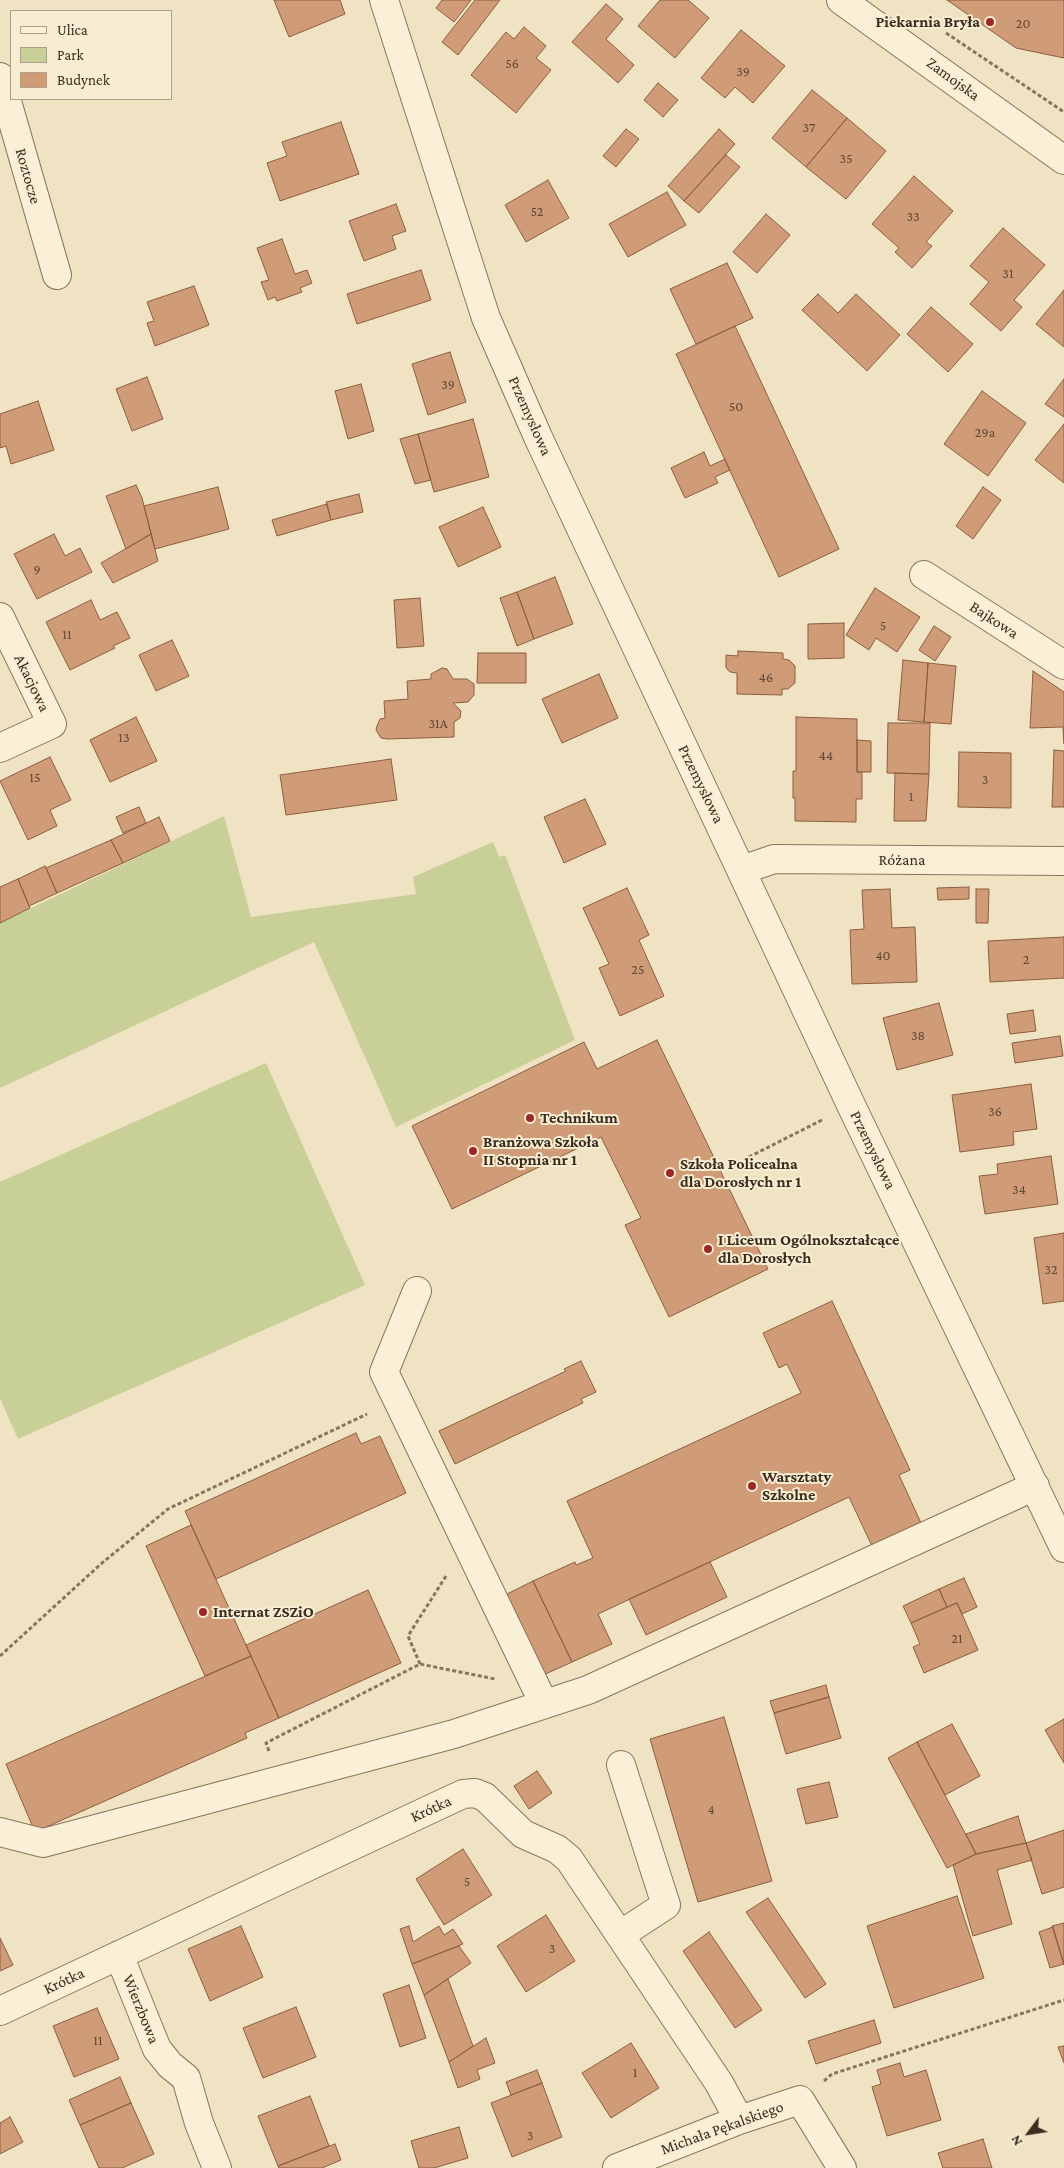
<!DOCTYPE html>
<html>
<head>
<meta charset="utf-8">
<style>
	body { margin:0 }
	#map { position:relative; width:1064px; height:2168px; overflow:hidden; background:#f0e3c3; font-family:"Crimson Pro",serif }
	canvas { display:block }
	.legend { position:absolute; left:10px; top:10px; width:162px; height:90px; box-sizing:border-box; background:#f7edd3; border:1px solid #aca08b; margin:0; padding:6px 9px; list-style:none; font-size:15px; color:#3b2c1e }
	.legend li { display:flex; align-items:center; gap:10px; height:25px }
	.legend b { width:25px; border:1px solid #aca08b }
	.north { position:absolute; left:1004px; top:2108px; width:50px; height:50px; -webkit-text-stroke:4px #f7edd3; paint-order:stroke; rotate:239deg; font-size:14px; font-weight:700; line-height:20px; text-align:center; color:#3b2c1e }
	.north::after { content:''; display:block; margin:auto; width:18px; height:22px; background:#3b2c1e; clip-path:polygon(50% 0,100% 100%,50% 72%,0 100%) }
</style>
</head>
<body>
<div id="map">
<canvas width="1064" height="2168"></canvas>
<ul class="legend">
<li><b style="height:6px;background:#faf0d7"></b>Ulica</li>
<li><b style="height:14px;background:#c8cf97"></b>Park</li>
<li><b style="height:14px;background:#d09c78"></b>Budynek</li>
</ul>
<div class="north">N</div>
</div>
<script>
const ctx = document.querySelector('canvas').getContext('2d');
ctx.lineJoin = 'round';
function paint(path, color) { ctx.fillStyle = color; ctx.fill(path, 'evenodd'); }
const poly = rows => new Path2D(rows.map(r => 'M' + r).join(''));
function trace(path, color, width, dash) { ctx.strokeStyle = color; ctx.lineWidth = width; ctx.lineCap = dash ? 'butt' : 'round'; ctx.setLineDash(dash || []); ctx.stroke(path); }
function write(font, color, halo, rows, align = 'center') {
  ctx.font = font + ' "Crimson Pro",serif'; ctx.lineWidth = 4; ctx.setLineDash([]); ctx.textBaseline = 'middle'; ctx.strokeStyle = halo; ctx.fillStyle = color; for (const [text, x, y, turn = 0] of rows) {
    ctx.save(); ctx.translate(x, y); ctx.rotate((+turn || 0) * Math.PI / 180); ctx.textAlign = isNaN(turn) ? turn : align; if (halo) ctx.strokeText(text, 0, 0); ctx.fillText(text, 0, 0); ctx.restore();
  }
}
const green = poly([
	[224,816,251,917,416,894,413,877,493,842,499,857,505,855,575,1040,396,1127,314,942,0,1088,0,923],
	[266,1063,365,1285,18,1439,0,1398,0,1182]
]);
const building = poly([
	[274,0,340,0,345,14,289,37,274,0],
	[442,0,471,0,454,22,436,8,442,0],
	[475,0,500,0,458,55,442,42,475,0],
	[660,0,688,0,709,18,675,58,638,26,660,0],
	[947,0,1064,0,1064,58,1016,48,947,0],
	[606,4,623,19,606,39,634,65,618,83,572,42,606,4],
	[524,27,546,46,536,58,551,70,516,113,471,75,506,32,514,39,524,27],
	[741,30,785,66,753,103,735,87,725,98,701,78,741,30],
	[658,83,678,100,663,117,644,100,658,83],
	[812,90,847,118,806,167,772,138,812,90],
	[847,118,886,151,846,199,806,167,847,118],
	[341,122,359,174,280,201,267,163,287,156,282,142,341,122],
	[626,129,639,139,616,167,603,156,626,129],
	[719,129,735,144,684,201,668,186,719,129],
	[726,155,740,167,699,213,684,201,726,155],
	[914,176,953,211,926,242,932,246,912,268,895,252,899,248,872,224,914,176],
	[548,180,569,218,526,242,505,205,548,180],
	[667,192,686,225,628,257,609,224,667,192],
	[396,204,406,231,392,236,396,249,364,261,349,221,396,204],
	[766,214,790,235,757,273,733,252,766,214],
	[1003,228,1045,265,1014,300,1022,307,1001,331,970,304,989,282,970,266,1003,228],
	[282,239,295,274,307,270,312,283,300,288,302,292,277,301,275,297,268,300,261,282,269,280,257,248,282,239],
	[727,263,753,318,696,344,670,289,727,263],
	[421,270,431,300,357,324,347,294,421,270],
	[194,286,209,325,155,346,147,323,154,321,147,302,194,286],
	[1064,290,1064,347,1036,324,1064,290],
	[818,294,838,313,856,294,900,335,867,371,802,310,818,294],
	[931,307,973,344,948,372,907,334,931,307],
	[735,326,839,549,779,577,676,354,735,326],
	[450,352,466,402,428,415,412,364,450,352],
	[147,377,163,419,132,431,116,389,147,377],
	[1064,379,1064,417,1045,404,1064,379],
	[361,384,374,431,348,439,335,391,361,384],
	[982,391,1026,423,988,476,944,444,982,391],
	[38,401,54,450,11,464,6,446,0,448,0,414,38,401],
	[473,419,489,477,434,492,418,434,473,419],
	[1064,424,1064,483,1035,460,1064,424],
	[418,434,431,480,415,484,400,439,418,434],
	[704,452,710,466,725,459,730,470,715,477,718,483,685,498,671,468,704,452],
	[136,485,142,498,151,534,126,549,106,496,136,485],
	[218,487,229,529,155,549,144,506,218,487],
	[983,487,1001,500,973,539,956,526,983,487],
	[359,494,363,512,331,520,326,502,359,494],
	[327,504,331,520,277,536,272,520,327,504],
	[483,507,501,547,458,567,439,527,483,507],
	[54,534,65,556,80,548,92,572,37,599,14,554,54,534],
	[151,534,158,561,113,583,101,563,151,534],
	[555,577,573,624,534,639,517,592,555,577],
	[875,588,920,617,897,652,876,638,869,650,846,635,875,588],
	[517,592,534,639,517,646,500,598,517,592],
	[420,598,424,646,397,648,394,600,420,598],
	[91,600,100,620,117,612,130,638,113,646,115,648,70,670,46,622,91,600],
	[844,623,844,658,808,659,808,624,844,623],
	[934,626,951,637,935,661,919,650,934,626],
	[172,640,189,676,156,691,139,655,172,640],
	[738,651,783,653,783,659,789,660,795,666,795,683,788,689,782,689,782,695,737,694,737,673,730,672,726,668,726,655,738,656,738,651],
	[478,653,526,653,526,683,477,683,478,653],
	[903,660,928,663,924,722,898,720,903,660],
	[928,663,956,666,951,724,924,722,928,663],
	[442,668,447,669,453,679,467,679,474,684,474,695,468,702,453,703,461,711,460,718,454,722,454,737,387,739,381,738,376,730,377,726,380,719,385,718,384,701,408,699,407,681,431,679,431,674,442,668],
	[1033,671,1064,692,1064,744,1063,727,1030,728,1033,671],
	[599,674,618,718,562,743,542,699,599,674],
	[136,717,157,761,110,782,90,740,136,717],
	[796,717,857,719,857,772,862,772,862,799,856,799,856,822,795,821,795,798,793,798,793,771,796,771,796,717],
	[888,723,930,723,929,774,887,773,888,723],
	[857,740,871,741,871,772,857,772,857,740],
	[1054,750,1064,751,1064,807,1052,807,1054,750],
	[959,752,1011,753,1011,808,958,807,959,752],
	[50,757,71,800,50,810,57,826,28,840,0,781,50,757],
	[391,759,397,800,286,815,280,775,391,759],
	[895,773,929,774,926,821,894,821,895,773],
	[585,799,606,844,564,863,544,817,585,799],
	[139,807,146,823,123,833,116,817,139,807],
	[159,817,170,841,123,863,111,840,159,817],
	[111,840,123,863,57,893,46,868,111,840],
	[45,866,57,893,29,906,18,879,45,866],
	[18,879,30,908,0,923,0,887,18,879],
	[969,887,969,899,938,900,937,888,969,887],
	[627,888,649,935,639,940,664,996,620,1016,599,968,609,964,583,908,627,888],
	[890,889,892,928,915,927,917,982,852,984,850,930,864,929,862,890,890,889],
	[976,889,989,889,988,923,976,923,976,889],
	[1064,937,1064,978,990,982,988,941,1064,937],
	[939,1003,953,1055,897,1070,883,1018,939,1003],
	[1033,1010,1036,1031,1010,1034,1007,1014,1033,1010],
	[1060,1036,1063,1056,1015,1063,1012,1043,1060,1036],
	[657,1040,768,1269,669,1317,625,1225,641,1218,601,1137,452,1209,412,1126,584,1042,597,1069,657,1040],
	[1031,1084,1037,1129,1013,1132,1014,1145,960,1152,952,1095,1031,1084],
	[1051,1156,1058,1204,985,1214,979,1176,998,1174,997,1164,1051,1156],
	[1064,1233,1064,1301,1043,1304,1034,1238,1064,1233],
	[832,1301,910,1470,899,1475,921,1523,872,1546,849,1497,598,1614,612,1644,572,1662,533,1581,575,1562,576,1565,593,1558,567,1501,801,1393,787,1364,779,1368,763,1333,832,1301],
	[581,1361,596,1392,581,1399,583,1403,455,1464,439,1431,566,1371,564,1369,581,1361],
	[356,1433,361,1444,380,1436,406,1493,216,1579,185,1511,356,1433],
	[191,1525,251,1656,205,1676,146,1546,191,1525],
	[710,1562,727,1597,646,1635,629,1599,710,1562],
	[964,1578,977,1607,962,1614,957,1603,947,1607,939,1589,964,1578],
	[533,1581,572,1662,541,1676,503,1596,533,1581],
	[939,1589,947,1607,911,1623,903,1606,939,1589],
	[368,1590,401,1663,279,1718,246,1645,368,1590],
	[957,1603,978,1650,924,1673,913,1647,920,1644,911,1623,957,1603],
	[251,1656,279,1718,245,1733,247,1738,35,1832,6,1764,251,1656],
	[826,1685,829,1697,774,1713,770,1701,826,1685],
	[829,1697,841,1738,786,1754,774,1713,829,1697],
	[724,1717,772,1881,698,1902,650,1739,724,1717],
	[1064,1719,1064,1763,1045,1730,1064,1719],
	[952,1724,980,1776,945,1795,917,1742,952,1724],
	[917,1742,976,1854,947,1868,888,1758,917,1742],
	[537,1771,552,1793,529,1809,514,1786,537,1771],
	[829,1782,838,1817,806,1824,797,1789,829,1782],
	[1018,1816,1026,1843,976,1854,966,1834,1018,1816],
	[1064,1830,1064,1887,1042,1894,1026,1843,1064,1830],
	[1026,1843,1032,1860,997,1870,1012,1924,973,1936,953,1865,976,1854,1026,1843],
	[463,1849,492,1895,444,1925,416,1879,463,1849],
	[957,1896,984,1978,894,2008,867,1926,957,1896],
	[768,1898,826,1984,805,1998,746,1912,768,1898],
	[546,1915,575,1961,526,1992,497,1946,546,1915],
	[1064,1923,1064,1965,1052,1926,1064,1923],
	[241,1926,263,1977,210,2001,188,1949,241,1926],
	[409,1926,413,1942,439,1926,444,1935,453,1929,463,1944,412,1964,400,1929,409,1926],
	[1053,1927,1064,1964,1050,1968,1039,1932,1053,1927],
	[709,1932,762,2010,735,2028,683,1951,709,1932],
	[0,1938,13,1965,0,1971,0,1938],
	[459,1946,471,1963,424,1995,412,1964,459,1946],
	[448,1979,473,2046,449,2062,424,1995,448,1979],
	[409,1985,426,2038,400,2047,383,1994,409,1985],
	[296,2007,316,2057,263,2078,243,2028,296,2007],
	[97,2008,119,2059,74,2077,53,2026,97,2008],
	[874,2020,881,2043,816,2064,808,2041,874,2020],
	[486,2038,495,2063,477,2070,480,2079,458,2088,449,2062,486,2038],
	[631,2043,659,2088,611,2118,582,2073,631,2043],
	[1064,2046,1064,2063,1058,2047,1064,2046],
	[900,2063,904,2077,926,2070,941,2120,887,2136,872,2087,881,2084,877,2070,900,2063],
	[537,2070,542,2083,511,2095,506,2082,537,2070],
	[120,2077,131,2103,80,2125,69,2100,120,2077],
	[542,2083,562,2137,512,2157,491,2103,542,2083],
	[310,2096,329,2146,278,2166,258,2116,310,2096],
	[131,2103,154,2154,122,2168,99,2168,80,2125,131,2103],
	[10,2117,23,2142,0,2154,0,2123,10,2117],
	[459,2127,468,2158,434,2168,419,2168,411,2141,459,2127],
	[983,2139,992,2168,943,2168,938,2153,983,2139],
	[335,2144,341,2160,322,2168,279,2168,278,2166,335,2144]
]);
const path = poly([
	[946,33,1064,112],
	[743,1160,822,1120],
	[0,1656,102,1563,168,1509,367,1414],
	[420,1664,408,1636,446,1576],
	[269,1751,266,1743,420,1664,495,1679],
	[824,2081,832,2074,1064,2000]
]);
const minor = poly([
	[384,0,486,318,538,437,851,1105,1064,1548],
	[841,0,1064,160],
	[0,77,57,275],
	[924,575,1064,665],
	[0,617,52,724,0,748],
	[742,870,774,859,1064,861],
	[417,1291,384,1372,544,1704],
	[0,1832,43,1843,454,1734,588,1690,1035,1486],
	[620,1935,666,1905,621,1765],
	[119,1955,157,2049,170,2065,186,2078,199,2123,217,2168],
	[0,2011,450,1800,463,1794,475,1793,485,1797,523,1834,557,1849,569,1859,719,2083,739,2120],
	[617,2168,739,2120,800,2100,842,2168]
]);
const markers = [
	[990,22,5,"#9d2627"],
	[530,1118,5,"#9d2627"],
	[473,1151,5,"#9d2627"],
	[670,1173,5,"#9d2627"],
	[708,1249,5,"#9d2627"],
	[752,1486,5,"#9d2627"],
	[203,1612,5,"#9d2627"]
];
const numberNames = [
	["20",1023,24],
	["56",512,64],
	["39",743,72],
	["37",809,128],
	["35",846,159],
	["52",537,212],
	["33",913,217],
	["31",1008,274],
	["39",448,385],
	["50",736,407],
	["29a",985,433],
	["9",37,570],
	["5",883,626],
	["11",67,635],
	["46",766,678],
	["31A",438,724],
	["13",124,738],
	["44",826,756],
	["15",35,778],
	["3",985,780],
	["1",911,797],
	["40",883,956],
	["2",1026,960],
	["25",638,970],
	["38",918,1036],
	["36",995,1112],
	["34",1019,1190],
	["32",1051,1270],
	["21",957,1639],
	["4",711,1810],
	["5",467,1882],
	["3",552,1949],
	["11",98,2041],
	["1",635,2073],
	["3",530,2136]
];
const poiNames = [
	["Piekarnia Bryła",980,22,"right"],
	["Technikum",540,1118],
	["Branżowa Szkoła",483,1142],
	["II Stopnia nr 1",483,1160],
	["Szkoła Policealna",680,1164],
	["dla Dorosłych nr 1",680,1182],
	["I Liceum Ogólnokształcące",718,1240],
	["dla Dorosłych",718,1258],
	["Warsztaty",762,1477],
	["Szkolne",762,1495],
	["Internat ZSZiO",213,1612]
];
const streetNames = [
	["Zamojska",953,79,36],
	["Roztocze",28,176,74],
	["Przemysłowa",530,416,66],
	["Bajkowa",994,620,33],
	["Akacjowa",32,683,64],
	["Przemysłowa",701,784,64],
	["Różana",902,860],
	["Przemysłowa",873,1150,64],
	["Krótka",431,1809,-25],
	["Krótka",64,1981,-25],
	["Wierzbowa",141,2009,68],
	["Michała Pękalskiego",722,2128,-20]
];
paint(green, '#c8cf97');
paint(building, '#d09c78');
trace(building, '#8c5d3e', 1);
trace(minor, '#8b7459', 30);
trace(path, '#8b7459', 3, [4, 2.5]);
trace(minor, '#faf0d7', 28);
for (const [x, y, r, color] of markers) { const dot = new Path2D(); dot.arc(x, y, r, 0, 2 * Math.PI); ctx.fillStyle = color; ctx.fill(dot); trace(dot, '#f7edd3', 2); }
write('14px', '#604834', null, numberNames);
write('bold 16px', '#3b2c1e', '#f7edd3', poiNames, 'left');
write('16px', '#3b2c1e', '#f7edd3', streetNames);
</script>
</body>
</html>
